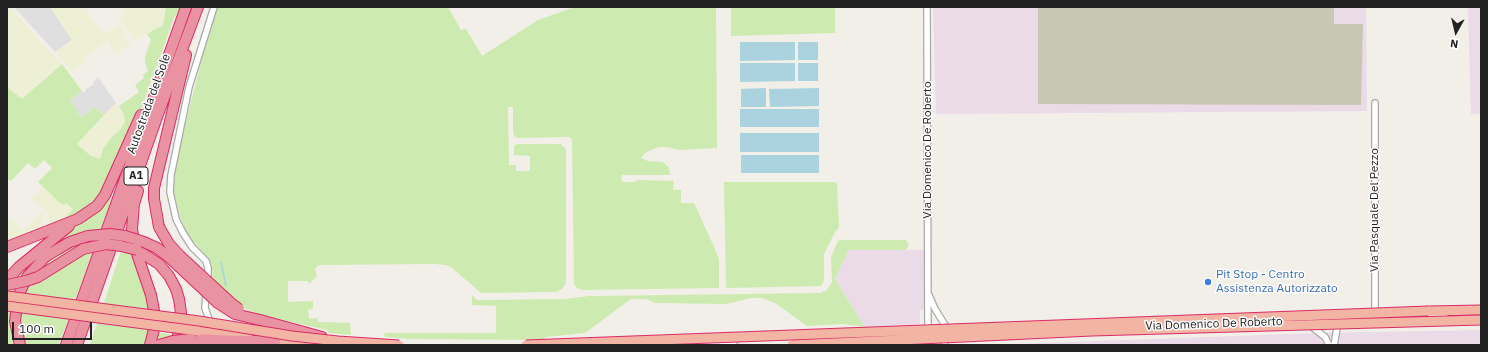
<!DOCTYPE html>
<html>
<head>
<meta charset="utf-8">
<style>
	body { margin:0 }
	#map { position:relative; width:1488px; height:352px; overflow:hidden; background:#f2efe9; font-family:"IBM Plex Sans",sans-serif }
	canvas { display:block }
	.frame { position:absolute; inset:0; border:8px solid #222; pointer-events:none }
	.north { position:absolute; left:1436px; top:12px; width:40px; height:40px; -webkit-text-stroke:3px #fff; paint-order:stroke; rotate:188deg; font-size:11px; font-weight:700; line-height:16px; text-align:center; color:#222 }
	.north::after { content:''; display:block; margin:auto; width:14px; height:18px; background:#222; clip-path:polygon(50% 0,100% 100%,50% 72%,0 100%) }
	.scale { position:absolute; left:12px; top:322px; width:80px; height:18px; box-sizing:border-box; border:2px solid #222; border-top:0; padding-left:5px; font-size:12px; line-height:14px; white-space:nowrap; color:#222; -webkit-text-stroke:3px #fff; paint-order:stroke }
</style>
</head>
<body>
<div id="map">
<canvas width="1488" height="352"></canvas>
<div class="frame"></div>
<div class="north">N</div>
<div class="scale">100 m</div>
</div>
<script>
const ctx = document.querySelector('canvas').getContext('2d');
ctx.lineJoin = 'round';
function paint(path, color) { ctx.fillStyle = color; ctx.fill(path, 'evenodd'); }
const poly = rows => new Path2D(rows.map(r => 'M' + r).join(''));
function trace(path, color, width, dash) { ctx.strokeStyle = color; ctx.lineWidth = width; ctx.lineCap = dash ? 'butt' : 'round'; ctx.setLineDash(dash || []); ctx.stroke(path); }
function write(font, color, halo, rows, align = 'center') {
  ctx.font = font + ' "IBM Plex Sans",sans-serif'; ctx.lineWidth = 3; ctx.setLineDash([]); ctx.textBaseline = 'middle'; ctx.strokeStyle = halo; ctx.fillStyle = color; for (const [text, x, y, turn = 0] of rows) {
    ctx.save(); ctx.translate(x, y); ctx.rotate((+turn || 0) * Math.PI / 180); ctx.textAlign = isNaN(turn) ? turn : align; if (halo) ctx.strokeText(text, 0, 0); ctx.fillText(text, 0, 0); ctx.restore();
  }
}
const residential = poly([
	[14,7,50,7,72,40,55,52],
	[98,77,116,103,104,115,94,107,82,118,77,112,78,110,70,101,82,91,83,93,86,91,85,90,94,84,93,82]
]);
const industrial = poly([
	[933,7,1366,7,1367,111,936,114],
	[1468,7,1481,7,1481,114,1471,114],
	[849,250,924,250,925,309,920,310,920,324,865,327,835,279],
	[1481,330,1481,345,986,345,1317,333]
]);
const construction = poly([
	[1038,7,1334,7,1334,24,1363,24,1361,105,1038,104]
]);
const farmland = poly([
	[7,7,9,7,62,64,22,99,7,87],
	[50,7,84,7,104,34,119,24,131,45,115,54,108,41,85,57,87,61,72,72,55,52,72,40],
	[125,7,166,7,163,27,155,29,134,41,119,17,125,13,123,8],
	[116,103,124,115,125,122,120,130,111,138,103,149,100,159,91,156,77,144],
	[43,187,59,201,66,203,74,209,61,223,51,226,47,214,31,198],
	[41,212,43,213,42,223,48,228,7,244,7,216,23,230]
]);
const grass = poly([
	[166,7,181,7,174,18,138,118,99,199,83,211,61,223,73,209,66,203,64,205,59,202,38,182,52,168,44,160,35,169,28,163,11,181,7,178,7,87,22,99,62,64,82,91,70,101,78,110,77,112,82,118,94,107,104,115,77,144,91,156,100,159,103,149,111,138,120,130,125,122,124,115,119,106,139,92,135,85,144,78,143,75,148,71,145,62,145,56,151,40,147,34,155,29,163,26],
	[218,7,448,7,461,30,466,29,482,56,538,20,575,7,716,7,717,148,679,150,667,147,659,147,646,152,641,158,648,161,663,162,669,168,670,175,622,175,621,180,623,182,636,182,637,180,674,181,673,190,681,190,681,203,694,203,715,249,719,259,719,288,583,290,577,288,574,284,572,139,569,137,518,138,515,137,513,132,513,107,508,107,509,165,516,165,516,171,530,171,530,156,514,155,514,146,517,144,561,144,566,149,566,283,562,289,556,292,481,293,452,268,446,265,434,264,321,265,317,266,315,269,317,276,309,284,308,281,288,281,288,302,313,301,313,309,308,310,309,319,318,318,318,322,324,322,350,323,351,335,329,333,327,330,265,316,250,311,233,301,213,281,212,266,207,257,188,236,180,216,174,194,174,172,183,133,209,31],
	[731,7,835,7,835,33,731,36],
	[724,182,835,182,837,184,839,227,835,232,824,254,824,280,821,286,727,288,726,286],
	[107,196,111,200,59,345,23,345,20,337,18,320,18,310,24,291,34,274,43,263,57,251,71,245,89,239,89,233,78,236,61,243,48,252,33,265,25,276,18,288,12,311,12,325,17,345,7,345,7,286,12,277,23,267,97,209],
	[126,222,129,241,139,269,149,308,150,331,175,335,170,345,90,345,121,251],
	[840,240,906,240,908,243,908,247,906,250,849,250,835,279,865,327,843,324,807,326,775,303,762,298,750,298,726,304,655,303,646,299,631,299,585,333,546,337,543,340,409,339,385,337,384,333,496,333,496,306,472,305,472,295,477,300,480,300,565,299,589,296,820,293,827,290,832,282,831,257,838,241]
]);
const water = poly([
	[740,42,795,42,795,60,740,61],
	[798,42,818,42,818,60,798,60],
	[740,63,795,63,795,81,740,82],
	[798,63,818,63,818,81,798,81],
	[766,88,766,107,741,107,741,89],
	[819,88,819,106,770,107,769,89],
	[740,109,819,109,819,127,740,127],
	[740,133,819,133,819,152,740,152],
	[741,155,819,155,819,173,741,173]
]);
const stream = poly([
	[221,262,226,286]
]);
const minor = poly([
	[927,7,928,345],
	[1375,103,1375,316],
	[208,283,208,268,206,261,192,247,183,233,176,219,170,192,171,175,189,87,214,7],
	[206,291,205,308,209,319,211,323],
	[929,295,935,309,945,325,947,333,944,345],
	[1338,320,1445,317],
	[1311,326,1325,337,1329,345],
	[652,345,734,342],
	[1334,345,1337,328,1340,323]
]);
const trunk = poly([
	[1428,311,1481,310],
	[198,331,248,337],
	[268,340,311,345]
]);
const motorway = poly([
	[138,191,134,204,132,229,135,248,151,295,153,305,155,318,154,329,150,345],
	[159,227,154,199,154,188,186,55],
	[7,247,78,219,97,206,105,195,141,115],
	[137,250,159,264,169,276,176,289,179,299,181,313,179,332,175,345],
	[7,280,19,267,69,226],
	[260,320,322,337],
	[192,339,235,341,275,341],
	[20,345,15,321,17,305,20,292,27,277,45,257,58,249,70,242,88,236],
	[66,345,186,7],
	[77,345,157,117,198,7]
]);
const rail = poly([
	[1479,345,1479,344]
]);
const trunkBridge = poly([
	[7,296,199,321,292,336,338,341,399,345],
	[7,306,198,331],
	[526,345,1428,311],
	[792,345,1092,331,1481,320]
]);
const motorwayBridge = poly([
	[159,227,169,244,180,256,231,303,239,309],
	[88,236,110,234,125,236,144,242,157,248,170,258,218,303,235,314,260,320],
	[7,285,26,281,38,277,83,249,106,244,121,246,137,250],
	[159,345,173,341,192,339]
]);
const markers = [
	[1208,282,4,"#3f7fe0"]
];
const shields = [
	[136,176,24]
];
const shieldNames = [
	["A1",136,176]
];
const streetNames = [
	["Autostrada del Sole",149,104,-70],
	["Via Domenico De Roberto",928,150,-90],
	["Via Pasquale Del Pezzo",1375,210,-90],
	["Via Domenico De Roberto",1214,324,-2]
];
const shopNames = [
	["Pit Stop - Centro",1216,275],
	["Assistenza Autorizzato",1216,289]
];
paint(residential, '#e0dfdf');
paint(industrial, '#ebdbe8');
paint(construction, '#c7c7b4');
paint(farmland, '#eef0d5');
paint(grass, '#cdebb0');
paint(water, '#aad3df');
trace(stream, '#aad3df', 1.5);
trace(minor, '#a9a9a9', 8);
trace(trunk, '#dc2a67', 11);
trace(motorway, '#dc2a67', 12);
trace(minor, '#fff', 5.5);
trace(trunk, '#f2b4a3', 9);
trace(motorway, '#e892a2', 10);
trace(rail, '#707070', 1.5, [8, 8]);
trace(trunkBridge, '#dc2a67', 11, []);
trace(motorwayBridge, '#dc2a67', 12, []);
trace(trunkBridge, '#f2b4a3', 9);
trace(motorwayBridge, '#e892a2', 10);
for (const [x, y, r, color] of markers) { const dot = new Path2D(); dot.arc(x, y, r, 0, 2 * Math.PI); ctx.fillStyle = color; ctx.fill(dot); trace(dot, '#fff', 1.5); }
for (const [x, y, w] of shields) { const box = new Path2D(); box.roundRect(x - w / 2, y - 9, w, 18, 3); ctx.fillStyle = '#fff'; ctx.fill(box); trace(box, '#222', 1); }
write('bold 11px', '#222', null, shieldNames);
write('12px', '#222', '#fff', streetNames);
write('12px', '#366cbe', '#fff', shopNames, 'left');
</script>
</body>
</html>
